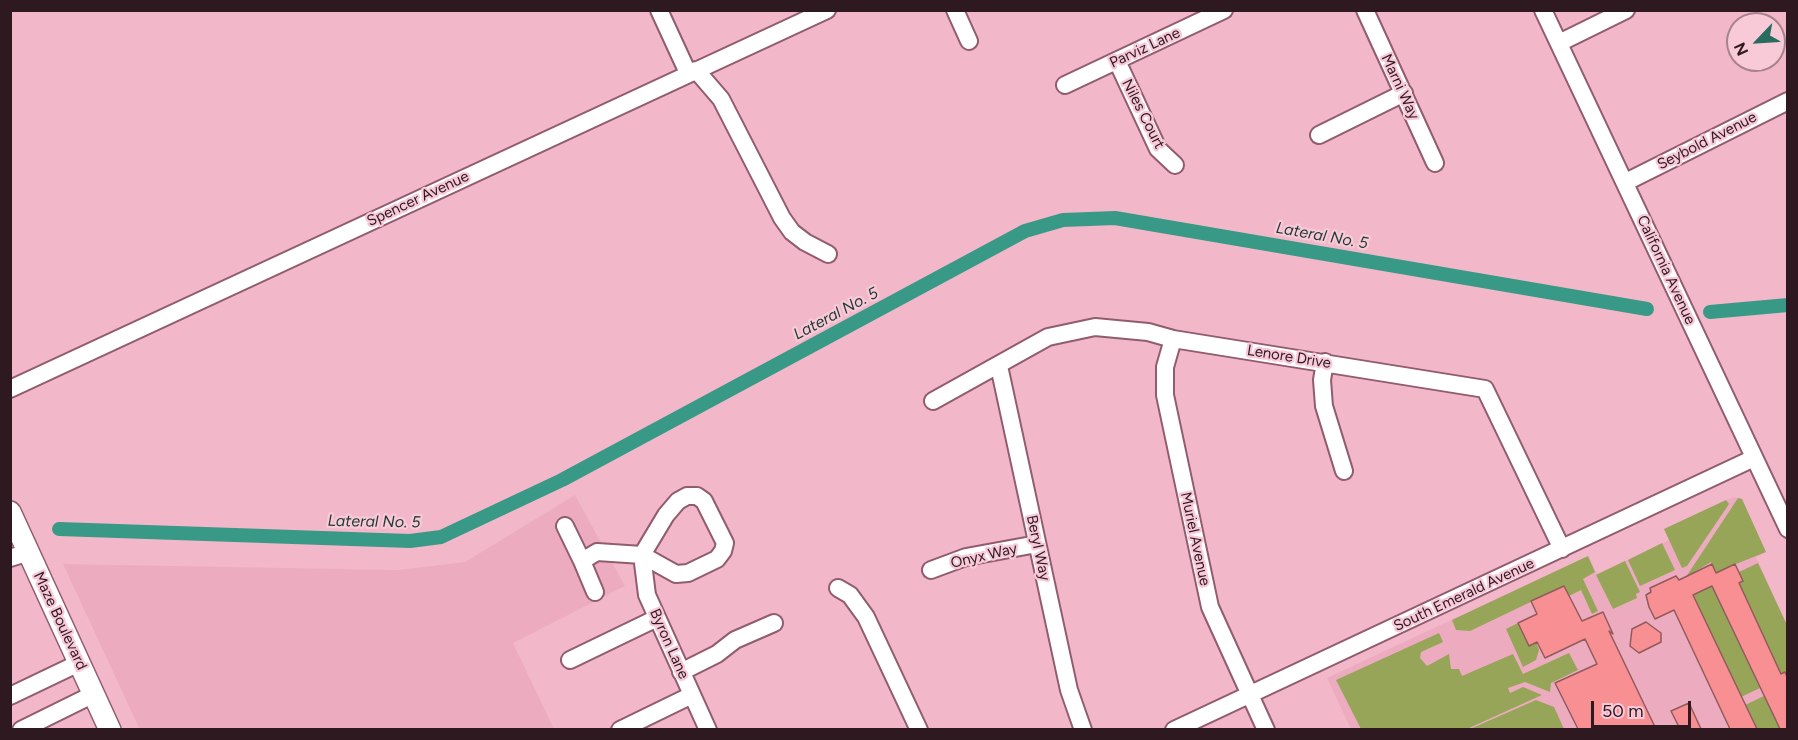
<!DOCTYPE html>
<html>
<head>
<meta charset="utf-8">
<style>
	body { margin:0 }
	#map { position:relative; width:1798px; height:740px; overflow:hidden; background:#f2b8ca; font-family:Figtree,sans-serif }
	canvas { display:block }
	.frame { position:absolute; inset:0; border:12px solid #2e1920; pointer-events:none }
	.north { position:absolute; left:1726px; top:12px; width:60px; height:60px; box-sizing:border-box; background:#f8c9d7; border:2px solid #a7838e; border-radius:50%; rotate:245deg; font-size:16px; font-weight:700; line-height:24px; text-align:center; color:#2e1920 }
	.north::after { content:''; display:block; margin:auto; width:21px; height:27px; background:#286c5f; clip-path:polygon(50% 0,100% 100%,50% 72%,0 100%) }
	.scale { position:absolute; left:1591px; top:701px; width:100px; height:27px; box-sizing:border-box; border:3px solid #2e1920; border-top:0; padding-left:8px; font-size:18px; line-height:21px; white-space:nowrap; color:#2e1920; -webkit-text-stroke:4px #f8c9d7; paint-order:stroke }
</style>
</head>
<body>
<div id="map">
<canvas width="1798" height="740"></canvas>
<div class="frame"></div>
<div class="north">N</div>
<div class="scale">50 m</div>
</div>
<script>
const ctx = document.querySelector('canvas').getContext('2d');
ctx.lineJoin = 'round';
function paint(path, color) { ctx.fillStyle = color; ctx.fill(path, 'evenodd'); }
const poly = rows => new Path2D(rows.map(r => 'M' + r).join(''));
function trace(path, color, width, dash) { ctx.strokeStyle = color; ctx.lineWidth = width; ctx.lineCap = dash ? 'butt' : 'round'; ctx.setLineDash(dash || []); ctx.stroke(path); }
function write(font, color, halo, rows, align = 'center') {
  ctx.font = font + ' Figtree,sans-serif'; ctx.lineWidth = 4.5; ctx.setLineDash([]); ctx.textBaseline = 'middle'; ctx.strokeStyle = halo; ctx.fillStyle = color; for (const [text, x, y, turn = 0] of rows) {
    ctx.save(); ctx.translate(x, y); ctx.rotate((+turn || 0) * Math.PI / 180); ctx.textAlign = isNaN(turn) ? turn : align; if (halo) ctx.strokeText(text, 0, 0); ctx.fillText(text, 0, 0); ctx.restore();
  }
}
const built = poly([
	[575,495,625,586,513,643,554,729,140,730,63,564,398,570,465,562],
	[1734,497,1742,499,1766,552,1756,557,1787,625,1787,729,1351,729,1327,678,1588,556,1597,574,1669,540,1664,529]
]);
const green = poly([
	[1738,498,1742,499,1766,552,1726,568,1717,576,1711,562,1686,577],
	[1726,500,1729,504,1687,566,1682,568,1664,529],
	[1662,543,1675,570,1640,586,1628,560],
	[1588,556,1595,572,1583,579,1598,611,1592,614,1581,590,1569,596,1564,586,1470,631,1456,630,1452,620],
	[1625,561,1640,592,1636,594,1637,598,1613,609,1596,575],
	[1758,563,1787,625,1787,677,1785,672,1781,674,1739,583,1739,572],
	[1712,586,1760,688,1741,697,1693,595],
	[1518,623,1529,645,1536,642,1539,650,1536,660,1523,667,1506,629],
	[1439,633,1443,642,1421,652,1420,658,1427,666,1449,654,1451,669,1459,669,1462,676,1513,654,1523,674,1569,653,1578,670,1551,683,1550,692,1525,682,1508,688,1510,693,1523,687,1542,695,1467,729,1361,729,1336,680],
	[1764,696,1780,729,1757,729,1745,705],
	[1536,700,1554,707,1564,729,1470,729]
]);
const canal = poly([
	[1710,312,1788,305],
	[59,529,410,541,441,537,562,480,1025,231,1063,220,1115,218,1647,309]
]);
const building = poly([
	[1712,564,1716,573,1735,564,1743,581,1739,583,1781,674,1785,672,1788,679,1788,729,1780,729,1712,586,1693,595,1757,729,1730,729,1674,610,1655,619,1649,607,1646,595,1651,592,1650,588,1676,576,1679,580,1712,564],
	[1564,586,1582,621,1603,612,1613,634,1609,631,1656,729,1578,729,1555,683,1597,664,1585,639,1545,658,1537,642,1529,646,1518,623,1537,614,1531,601,1564,586],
	[1646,622,1661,633,1661,642,1639,653,1630,646,1632,629,1646,622],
	[1689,703,1701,729,1680,729,1671,711,1689,703]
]);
const minor = poly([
	[659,10,688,73],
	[955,10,969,41],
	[1365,10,1435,163],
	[1543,10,1788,529],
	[1559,43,1626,10],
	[1117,61,1158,149,1175,165],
	[696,70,721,99,782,218,792,232,805,242,828,254],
	[1065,85,1224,10],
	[1319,135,1404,93],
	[1626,182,1788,101],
	[1173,339,1165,367,1165,395,1210,607,1266,730],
	[1325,362,1322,380,1324,406,1344,471],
	[999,366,1069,690,1083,730],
	[10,389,827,10],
	[933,401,1048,337,1095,327,1148,332,1173,339,1485,389,1562,549],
	[565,526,582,561],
	[642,555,647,595,708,730],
	[10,558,29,552],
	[931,570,966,557,1037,544],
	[838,588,850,595,866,617,919,730],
	[595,592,582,561,597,552,642,555,676,574,688,573,717,559,723,551,725,543,704,501,697,496,687,496,678,501,666,515,642,555],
	[570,660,657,618],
	[681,672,717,654,735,640,774,623],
	[10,696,79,663],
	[21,730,94,694],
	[620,730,692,695],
	[1174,730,1754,458]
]);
const major = poly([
	[10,512,110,730]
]);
const streetNames = [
	["Parviz Lane",1145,48,-25],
	["Marni Way",1400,87,65],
	["Niles Court",1143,114,63],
	["Seybold Avenue",1707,141,-27],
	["Spencer Avenue",418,199,-25],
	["California Avenue",1666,270,65],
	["Lenore Drive",1289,357,9],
	["Muriel Avenue",1195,539,78],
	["Beryl Way",1038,548,78],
	["Onyx Way",984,556,-13],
	["South Emerald Avenue",1464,595,-25],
	["Maze Boulevard",60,621,65],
	["Byron Lane",669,644,66]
];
const waterNames = [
	["Lateral No. 5",1322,236,10],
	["Lateral No. 5",836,314,-28],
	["Lateral No. 5",374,522,1]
];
paint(built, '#edabc0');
paint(green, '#96a558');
trace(canal, '#399987', 14);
paint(building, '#f89093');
trace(building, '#915b5c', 1.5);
trace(minor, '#905c6e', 20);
trace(major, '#905c6e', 24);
trace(minor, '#fff', 16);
trace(major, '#fff', 21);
write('15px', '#2e1920', '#f8c9d7', streetNames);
write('italic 16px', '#1c3933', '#f8c9d7', waterNames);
</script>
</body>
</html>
